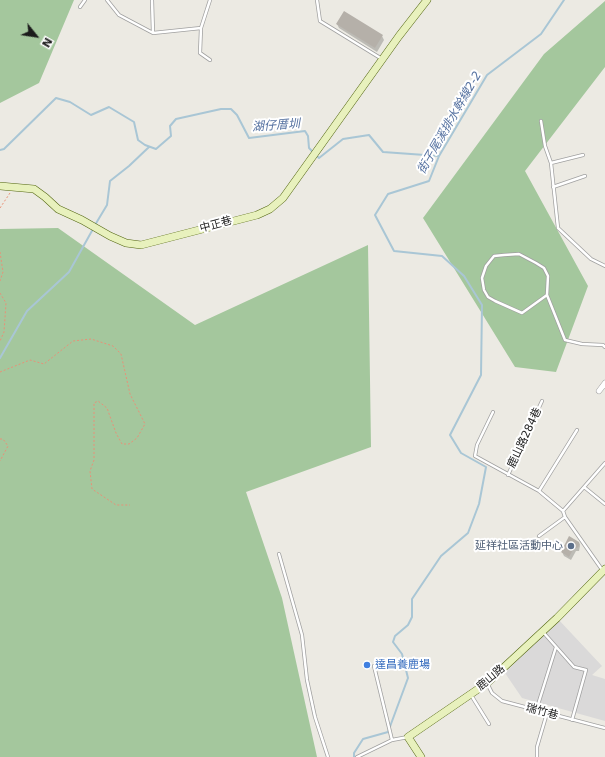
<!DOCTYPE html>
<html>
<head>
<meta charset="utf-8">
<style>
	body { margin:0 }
	#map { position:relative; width:605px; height:757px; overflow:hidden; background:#eceae3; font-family:"DejaVu Sans",sans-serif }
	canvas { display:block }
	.north { position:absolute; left:16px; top:16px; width:40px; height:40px; -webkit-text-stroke:3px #fff; paint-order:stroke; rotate:120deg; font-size:11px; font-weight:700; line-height:16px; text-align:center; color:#1c1c1c }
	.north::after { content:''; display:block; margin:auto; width:14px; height:18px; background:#1c1c1c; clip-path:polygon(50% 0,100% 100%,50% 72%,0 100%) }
</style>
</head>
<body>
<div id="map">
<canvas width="605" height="757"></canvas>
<div class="north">N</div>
</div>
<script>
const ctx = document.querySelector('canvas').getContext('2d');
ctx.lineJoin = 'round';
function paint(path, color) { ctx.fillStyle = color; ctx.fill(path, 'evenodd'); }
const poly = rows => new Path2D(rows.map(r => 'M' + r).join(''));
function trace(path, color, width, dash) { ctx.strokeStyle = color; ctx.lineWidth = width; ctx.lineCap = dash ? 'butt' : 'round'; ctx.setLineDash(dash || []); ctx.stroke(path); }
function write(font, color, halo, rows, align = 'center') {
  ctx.font = font + ' "DejaVu Sans","Noto Sans TC",sans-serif'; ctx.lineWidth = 4; ctx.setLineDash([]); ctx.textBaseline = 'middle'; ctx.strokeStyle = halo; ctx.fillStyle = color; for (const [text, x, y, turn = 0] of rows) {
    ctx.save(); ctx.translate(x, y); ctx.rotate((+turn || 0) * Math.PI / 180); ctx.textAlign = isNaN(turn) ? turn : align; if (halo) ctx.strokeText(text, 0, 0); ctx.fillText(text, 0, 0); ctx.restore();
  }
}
const residential = poly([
	[558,619,602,666,592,675,605,679,605,721,522,698,505,673]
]);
const forest = poly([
	[0,0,74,0,39,83,0,103],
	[605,1,605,67,525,171,588,286,556,372,515,367,423,218,544,54],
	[58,228,195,325,368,245,371,447,246,492,282,598,317,757,0,757,0,229]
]);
const shadow = poly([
	[337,24,382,36,384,40,377,52,339,28],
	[578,543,580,546,579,551,576,551,571,560,564,556,562,552]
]);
const stream = poly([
	[0,150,4,149,56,98,70,102,91,115,109,107,134,122,138,140,145,145,156,149,171,136,170,126,176,119,221,109,231,109,237,115,249,138,305,131,308,136,309,148,319,158,343,139,369,135,383,152,439,156],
	[95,225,107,205,110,181,129,166,149,147],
	[0,358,27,311,69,272,93,229],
	[354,757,354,753,363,739,388,732,408,678,402,654,393,642,395,636,408,625,412,617,412,599,441,556,468,533,479,504,486,467,461,453,450,435,481,375,482,305,464,276,442,256,394,251,375,215,388,194,429,181,439,156,487,75,541,34,564,0]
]);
const building = poly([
	[344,11,383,35,375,48,336,24],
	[569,536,579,542,580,545,577,548,574,548,569,557,561,552]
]);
const path = poly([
	[0,208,10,193],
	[0,252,3,272,0,281],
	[0,293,6,303,4,332,0,341],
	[0,372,30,360,44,364,73,341,91,339,113,346,121,354,130,394,145,424,137,438,129,444,122,444,116,433,107,408,98,401,94,403,94,460,90,471,92,489,116,505,130,505],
	[0,439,3,439,8,446,0,461]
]);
const lane = poly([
	[107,0,119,15,153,33,201,28],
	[152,0,153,33],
	[210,0,201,28,200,53,210,60],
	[317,0,320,21,382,59],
	[80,7,85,0],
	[541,121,545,146,551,163],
	[583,155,551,163,558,228,591,259,605,266],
	[553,187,585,176],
	[547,295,522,313,495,301,488,297,484,290,482,278,486,266,494,256,504,255,519,254,536,263,544,268,548,276,547,295,565,340,582,344,603,345,605,347],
	[493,412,477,445,475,456,539,491,563,511,565,517,603,571],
	[508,475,542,401],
	[584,487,605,504],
	[539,491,577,430],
	[563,511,605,463],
	[539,536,565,517],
	[279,554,302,635,307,680,315,717,328,757],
	[543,632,574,667,586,670,572,720],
	[374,666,392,740],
	[487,683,492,693,502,701,605,728],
	[471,695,489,724],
	[536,711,556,647],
	[357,757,392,740,408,737],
	[537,757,537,747,547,713]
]);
const street = poly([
	[599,391,605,383]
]);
const secondary = poly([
	[0,186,34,189,45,197,58,209,82,220,110,236,126,243,141,245,257,215,270,209,283,198,399,36,427,0],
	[421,757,408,737,487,683,557,618,605,569]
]);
const markers = [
	[571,546,4,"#5c6f8a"],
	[367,665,4,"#3f7fe0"]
];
const streetNames = [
	["中正巷",216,225,-15],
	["鹿山路284巷",525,438,-65],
	["鹿山路",491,678,-40],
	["瑞竹巷",542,712,15]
];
const serviceNames = [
	["延祥社區活動中心",563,546]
];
const shopNames = [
	["達昌養鹿場",375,665]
];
const waterNames = [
	["街子尾溪排水幹線2-2",450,123,-60],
	["湖仔厝圳",276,126,-4]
];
paint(residential, '#dad9d9');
paint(forest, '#a4c79d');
paint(shadow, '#0003');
trace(stream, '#a9c6d5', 2);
paint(building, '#b5b0a9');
trace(lane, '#a0a0a0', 4);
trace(street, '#a0a0a0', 6);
trace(secondary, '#526511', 8);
trace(path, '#e89178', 1, [2, 2]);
trace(lane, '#fff', 2.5);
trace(street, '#fff', 5);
trace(secondary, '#e8f1bd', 7);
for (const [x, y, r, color] of markers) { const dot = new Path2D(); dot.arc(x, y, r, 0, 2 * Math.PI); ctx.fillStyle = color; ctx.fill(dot); trace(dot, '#fff', 1.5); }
write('11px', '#1c1c1c', '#fff', streetNames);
write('11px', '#4e5e75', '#fff', serviceNames, 'right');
write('11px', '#366cbe', '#fff', shopNames, 'left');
write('italic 12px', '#5571a0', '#fff', waterNames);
</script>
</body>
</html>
